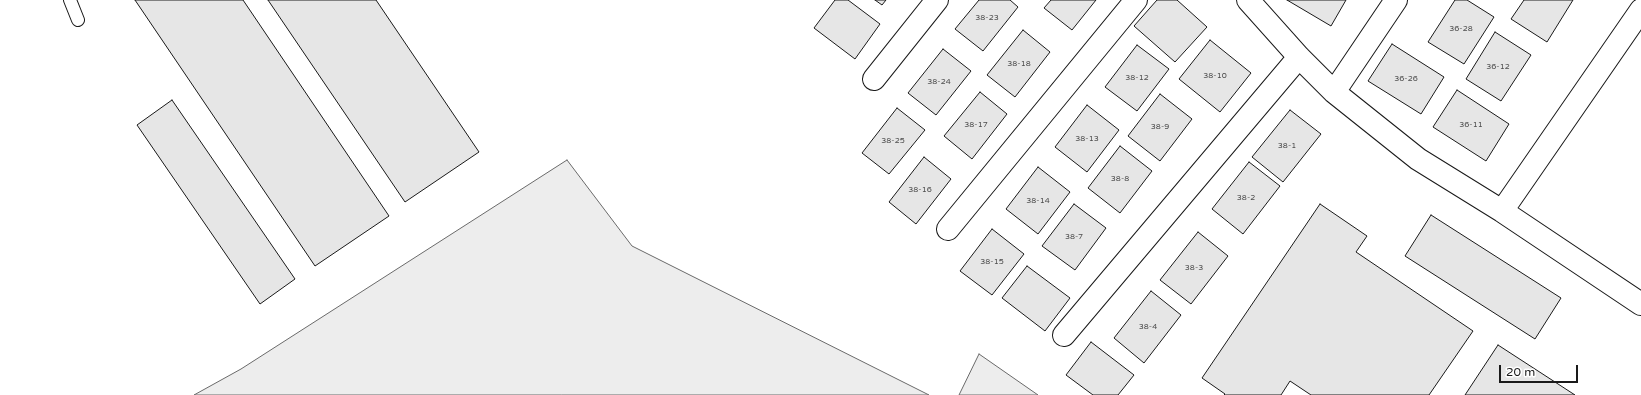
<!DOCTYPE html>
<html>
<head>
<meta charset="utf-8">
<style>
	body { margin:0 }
	#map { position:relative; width:1641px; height:395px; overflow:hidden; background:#fff; font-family:"Varela Round",sans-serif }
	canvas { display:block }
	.scale { position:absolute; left:1499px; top:365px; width:79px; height:18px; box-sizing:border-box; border:2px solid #1a1a1a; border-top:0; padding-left:5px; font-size:12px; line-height:14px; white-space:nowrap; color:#1a1a1a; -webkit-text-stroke:3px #fff; paint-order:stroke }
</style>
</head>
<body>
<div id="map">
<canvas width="1641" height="395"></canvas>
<div class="scale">20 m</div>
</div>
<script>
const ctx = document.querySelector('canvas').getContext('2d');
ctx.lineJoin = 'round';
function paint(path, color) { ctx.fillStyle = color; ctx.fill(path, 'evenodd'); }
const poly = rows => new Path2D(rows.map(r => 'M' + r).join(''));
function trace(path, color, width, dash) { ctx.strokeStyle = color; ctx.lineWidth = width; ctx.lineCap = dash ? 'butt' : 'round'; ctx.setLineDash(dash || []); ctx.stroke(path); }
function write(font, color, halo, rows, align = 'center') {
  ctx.font = font + ' "Varela Round",sans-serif'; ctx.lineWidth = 3; ctx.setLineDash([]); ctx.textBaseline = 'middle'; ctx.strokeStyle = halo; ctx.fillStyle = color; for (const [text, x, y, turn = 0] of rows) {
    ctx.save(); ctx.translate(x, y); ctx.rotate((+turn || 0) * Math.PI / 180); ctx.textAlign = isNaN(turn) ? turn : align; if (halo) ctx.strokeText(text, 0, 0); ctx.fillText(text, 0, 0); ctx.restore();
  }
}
const built = poly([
	[567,160,632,246,929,395,194,395,241,369,567,160],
	[979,354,1038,395,959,395,979,354]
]);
const building = poly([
	[135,0,243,0,389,216,315,266,135,0],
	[268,0,376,0,479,152,405,202,268,0],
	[835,0,848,0,880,24,855,59,814,28,835,0],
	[875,0,886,0,882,5,875,0],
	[979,0,1010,0,1018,7,983,51,955,29,979,0],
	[1051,0,1096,0,1072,30,1044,8,1051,0],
	[1157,0,1177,0,1207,27,1175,62,1134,26,1157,0],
	[1287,0,1346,0,1331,26,1287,0],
	[1455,0,1467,0,1494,17,1464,64,1428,42,1455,0],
	[1524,0,1573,0,1547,42,1511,19,1524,0],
	[1023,30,1050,52,1015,97,987,75,1023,30],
	[1495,32,1531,55,1501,101,1466,79,1495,32],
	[1210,40,1251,73,1220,112,1179,79,1210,40],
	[1392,44,1444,77,1421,114,1368,81,1392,44],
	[1137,45,1169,69,1137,111,1105,87,1137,45],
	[943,49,971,71,936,115,908,93,943,49],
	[1457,90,1509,124,1486,161,1433,127,1457,90],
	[980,92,1007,114,972,159,944,136,980,92],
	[1160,94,1192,119,1160,161,1128,136,1160,94],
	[172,100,295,279,260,304,137,125,172,100],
	[1087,105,1119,130,1087,172,1055,147,1087,105],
	[897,108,925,130,889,174,862,153,897,108],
	[1290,110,1321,134,1283,182,1252,157,1290,110],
	[1120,146,1152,171,1120,213,1088,188,1120,146],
	[924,157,951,179,916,224,889,202,924,157],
	[1249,162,1280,186,1243,234,1212,209,1249,162],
	[1038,167,1070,192,1038,234,1006,209,1038,167],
	[1074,204,1106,228,1075,270,1042,246,1074,204],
	[1320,204,1367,236,1356,252,1473,331,1429,395,1311,395,1290,381,1281,395,1224,395,1225,394,1202,378,1320,204],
	[1431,215,1561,298,1535,339,1405,256,1431,215],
	[992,229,1024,254,992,295,960,271,992,229],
	[1198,232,1228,256,1191,304,1160,280,1198,232],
	[1027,266,1070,298,1045,331,1002,298,1027,266],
	[1151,291,1181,315,1144,363,1114,338,1151,291],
	[1091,342,1134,375,1118,395,1093,395,1066,375,1091,342],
	[1498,345,1575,395,1465,395,1498,345]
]);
const service = poly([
	[70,0,78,20]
]);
const minor = poly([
	[1248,0,1299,57,1334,92,1418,159,1502,211],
	[1641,10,1502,211,1641,304],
	[874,79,937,0],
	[1334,92,1396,0],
	[948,229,1136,0],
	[1064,335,1299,57]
]);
const numberNames = [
	["38-23",987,18],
	["36-28",1461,29],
	["38-18",1019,64],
	["36-12",1498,67],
	["38-10",1215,76],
	["38-12",1137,78],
	["36-26",1406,79],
	["38-24",939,82],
	["38-17",976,125],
	["36-11",1471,125],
	["38-9",1160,127],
	["38-13",1087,139],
	["38-25",893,141],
	["38-1",1287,146],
	["38-8",1120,179],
	["38-16",920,190],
	["38-2",1246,198],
	["38-14",1038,201],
	["38-7",1074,237],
	["38-15",992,262],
	["38-3",1194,268],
	["38-4",1148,327]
];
paint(built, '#ededed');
trace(built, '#6a6a6a', 1);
paint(building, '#e6e6e6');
trace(building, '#1a1a1a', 1);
trace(service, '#1a1a1a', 14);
trace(minor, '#1a1a1a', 24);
trace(service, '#fff', 12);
trace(minor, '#fff', 22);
write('8px', '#4d4d4d', null, numberNames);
</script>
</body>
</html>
